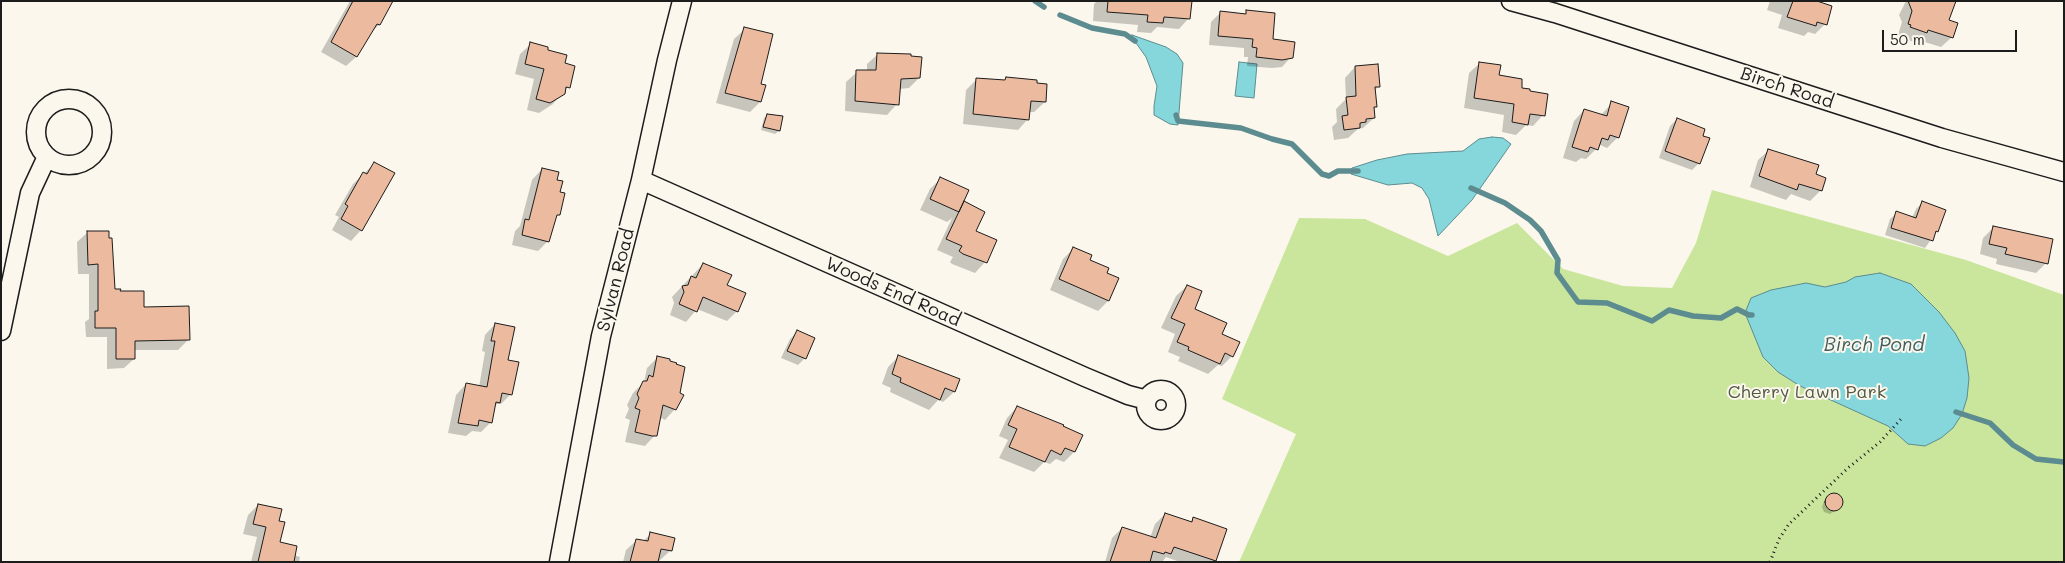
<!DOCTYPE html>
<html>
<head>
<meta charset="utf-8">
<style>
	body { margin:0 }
	#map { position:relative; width:2065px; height:563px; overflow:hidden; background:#fbf7ec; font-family:Mali,sans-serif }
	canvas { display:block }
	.frame { position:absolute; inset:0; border:2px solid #1c1c1c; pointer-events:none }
	.scale { position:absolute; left:1882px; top:30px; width:135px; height:22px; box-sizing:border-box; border:2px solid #1c1c1c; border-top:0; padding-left:6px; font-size:15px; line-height:18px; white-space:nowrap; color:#1c1c1c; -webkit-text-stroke:4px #fbf7ec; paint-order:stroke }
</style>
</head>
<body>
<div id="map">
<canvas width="2065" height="563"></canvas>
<div class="frame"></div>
<div class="scale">50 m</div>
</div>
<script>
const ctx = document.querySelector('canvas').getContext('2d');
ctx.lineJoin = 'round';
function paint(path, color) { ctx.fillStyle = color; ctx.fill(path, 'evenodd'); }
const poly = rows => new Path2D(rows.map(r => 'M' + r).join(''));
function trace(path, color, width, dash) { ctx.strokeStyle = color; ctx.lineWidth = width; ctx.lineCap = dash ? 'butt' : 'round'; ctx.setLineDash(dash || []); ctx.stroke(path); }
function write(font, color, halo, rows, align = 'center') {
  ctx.font = font + ' Mali,sans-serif'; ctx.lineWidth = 4; ctx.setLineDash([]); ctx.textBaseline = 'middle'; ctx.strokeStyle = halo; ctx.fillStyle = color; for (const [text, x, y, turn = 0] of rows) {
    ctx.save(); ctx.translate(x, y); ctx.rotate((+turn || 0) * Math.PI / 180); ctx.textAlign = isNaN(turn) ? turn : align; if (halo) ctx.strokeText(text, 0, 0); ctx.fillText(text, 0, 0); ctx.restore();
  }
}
const green = poly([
	[1712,190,1966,260,2064,295,2064,562,1239,562,1296,434,1222,399,1299,218,1365,219,1448,256,1517,223,1563,269,1623,286,1672,288,1696,243]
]);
const water = poly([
	[1132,35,1166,47,1177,54,1183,63,1178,125,1170,124,1154,115,1154,106,1157,86,1146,57,1136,43,1130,39,1132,35],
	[1239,62,1257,64,1254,98,1235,96,1239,62],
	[1492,137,1503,138,1511,144,1472,200,1438,236,1429,199,1422,188,1412,183,1388,185,1351,174,1350,171,1352,168,1377,160,1407,154,1463,151,1479,139,1492,137],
	[1880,273,1911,284,1939,312,1955,333,1965,351,1969,378,1967,398,1962,414,1953,428,1941,438,1925,446,1908,444,1888,426,1800,386,1778,372,1763,357,1745,313,1751,298,1771,290,1806,283,1825,287,1846,282,1855,277,1880,273]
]);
const shadow = poly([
	[350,1,382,1,379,25,369,34,357,56,346,66,321,52],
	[1097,1,1185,1,1189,18,1179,29,1157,27,1151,33,1137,32,1138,25,1093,21,1094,4],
	[1770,1,1815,1,1825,24,1815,34,1808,32,1804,36,1778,28,1782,15,1767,10],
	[1906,1,1954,1,1948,21,1952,37,1941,47,1918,40,1916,43,1901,37,1901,36,1898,35,1902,22,1899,15],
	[1221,12,1244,15,1247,12,1272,40,1291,57,1282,67,1272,68,1247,66,1248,57,1244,57,1244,48,1209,45,1211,22],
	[745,29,759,85,760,102,750,112,716,103,734,39],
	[531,44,546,51,564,64,568,87,553,104,539,113,527,110,534,79,515,74,520,54],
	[878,54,919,78,909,88,899,89,897,104,887,115,845,111,846,82,857,72,867,72,867,64],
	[1480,63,1498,76,1543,115,1533,126,1526,125,1516,135,1502,132,1504,115,1464,108,1469,73],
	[1355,67,1379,86,1374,91,1376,106,1373,110,1374,118,1363,128,1358,129,1348,138,1334,140,1332,127,1337,122,1336,109,1346,99,1345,78],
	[1006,79,1046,85,1045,102,1034,112,1029,112,1028,119,1018,130,963,124,966,90,976,80,1003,81],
	[1612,103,1618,137,1607,148,1600,145,1586,159,1581,158,1576,162,1563,158,1574,121,1584,110,1601,115],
	[767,115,779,131,775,134,761,130,764,118],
	[1677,119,1699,163,1692,170,1659,158,1670,126],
	[1769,150,1814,175,1821,190,1810,201,1791,194,1786,200,1750,187,1758,160],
	[375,163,394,174,361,230,351,241,332,230,339,217,335,215,353,184],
	[542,169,555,181,559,193,558,215,554,219,548,241,538,251,512,245,515,231,520,226,532,180],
	[940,179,975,231,985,262,975,273,952,264,950,262,953,257,937,250,952,218,947,222,920,210,930,189],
	[1923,202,1937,231,1925,248,1885,235,1890,219,1897,213,1912,218,1916,209],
	[1993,228,2046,263,2036,273,1996,264,1997,259,1980,254,1983,238],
	[87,233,113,290,188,340,178,350,134,350,134,359,124,368,107,369,107,337,86,337,85,322,89,319,89,274,78,274,77,242],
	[1073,249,1106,274,1118,279,1108,301,1098,311,1050,290,1063,259],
	[703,264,726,286,737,311,727,321,697,309,686,322,670,315,674,303,672,297],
	[1187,286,1193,310,1220,335,1232,356,1222,366,1218,365,1208,374,1178,361,1180,357,1168,352,1175,334,1161,328,1176,296],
	[495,324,507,361,511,394,501,404,497,404,494,407,491,422,481,432,472,431,466,436,448,433,456,395,466,384,479,387,485,352,482,351,485,335],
	[797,332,805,358,798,365,781,358,790,339],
	[898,357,959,380,954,392,943,402,938,400,929,410,890,392,891,388,882,384,888,367],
	[657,358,675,409,665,420,659,417,655,435,645,446,625,442,630,420,625,418,629,409,627,405,633,393,644,382,647,368],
	[1017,407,1081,436,1074,452,1064,462,1056,459,1050,464,1044,462,1034,472,999,458,1008,440,999,436,1007,418],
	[1833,494,1839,496,1842,502,1840,507,1830,514,1824,512,1822,507,1824,501],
	[258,505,278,543,294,555,300,557,299,562,251,562,257,537,243,534,248,515],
	[1165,514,1190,522,1194,518,1215,561,1180,562,1166,557,1162,562,1105,562,1112,538,1122,528,1150,538,1155,524],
	[651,534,670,551,658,562,623,562,626,550,637,540,643,541]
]);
const stream = poly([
	[1035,1,1044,7],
	[1060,15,1092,28,1125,34,1135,41],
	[1176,115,1178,121,1241,128,1272,139,1292,144,1322,174,1329,176,1338,171,1358,171],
	[1471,188,1505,203,1530,220,1541,231,1558,260,1557,273,1578,302,1607,303,1652,321,1669,310,1693,316,1721,318,1737,309,1749,315,1752,315],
	[1956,412,1990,423,2013,445,2036,459,2064,462]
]);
const building = poly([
	[353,1,393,1,380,25,377,24,357,57,331,42,353,1],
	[1108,1,1192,1,1190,19,1164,17,1163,23,1147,22,1148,15,1107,12,1108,1],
	[1793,1,1817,1,1832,6,1827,25,1817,22,1816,26,1787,17,1793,1],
	[1908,1,1956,1,1949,20,1958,23,1953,38,1928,30,1927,33,1910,27,1911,25,1908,24,1912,11,1908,1],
	[1246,10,1275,13,1273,39,1295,42,1293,58,1282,60,1256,57,1257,48,1252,47,1253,39,1218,36,1220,11,1246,14,1246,10],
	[744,27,773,34,761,84,766,85,761,102,725,93,744,27],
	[530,42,548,47,548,50,567,55,565,63,575,66,570,88,566,87,565,94,550,103,536,99,544,69,525,64,530,42],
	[877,53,911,54,911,56,922,57,920,78,901,79,899,105,855,101,856,70,876,70,877,53],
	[1479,62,1501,65,1499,75,1522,79,1522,88,1530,89,1530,91,1548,94,1545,116,1530,114,1528,125,1512,122,1514,104,1474,98,1479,62],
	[1378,64,1380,87,1375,87,1377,107,1374,107,1375,118,1366,119,1366,122,1360,123,1360,128,1344,130,1342,116,1348,115,1346,97,1356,96,1355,66,1378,64],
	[1006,77,1037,80,1037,83,1047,84,1046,102,1031,101,1029,120,973,114,976,78,1005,80,1006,77],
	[1611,101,1629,107,1619,138,1610,135,1608,140,1602,138,1598,150,1590,147,1588,152,1572,147,1584,109,1607,116,1611,101],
	[767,114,783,116,780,131,763,127,767,114],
	[1677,118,1705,129,1703,136,1710,138,1700,164,1665,151,1677,118],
	[1768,149,1819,165,1816,174,1826,178,1822,191,1799,184,1797,190,1759,176,1768,149],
	[374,162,395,173,362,231,341,219,348,206,345,204,363,172,367,174,374,162],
	[542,168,559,172,557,180,563,181,560,192,565,193,560,215,557,215,549,242,522,235,525,219,529,220,542,168],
	[940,177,969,190,959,212,930,199,940,177],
	[964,201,985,212,976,231,997,240,987,263,963,254,959,251,962,246,946,239,964,201],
	[1922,201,1946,210,1938,232,1936,231,1933,241,1891,228,1896,211,1916,218,1922,201],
	[1993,226,2053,239,2048,264,2005,254,2007,248,1989,244,1993,226],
	[87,231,109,231,109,238,112,238,115,289,121,289,120,291,144,291,144,307,189,306,190,340,135,341,135,359,116,359,116,328,95,328,95,311,98,311,98,264,88,265,87,231],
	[1073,247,1092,255,1090,260,1109,268,1107,273,1119,278,1109,301,1059,279,1073,247],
	[703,263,732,275,727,285,746,293,738,312,703,297,697,312,679,304,684,292,682,286,688,285,691,276,696,278,703,263],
	[1187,285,1202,291,1195,309,1227,323,1222,334,1240,342,1233,357,1225,353,1220,364,1188,350,1189,347,1177,342,1185,324,1171,318,1187,285],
	[495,323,515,327,508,360,519,362,512,395,502,393,500,403,496,402,492,423,479,420,478,426,458,423,466,383,487,387,495,341,491,341,495,323],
	[797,330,815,338,806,359,787,351,797,330],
	[898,355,960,379,955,392,945,388,940,400,900,382,901,378,892,374,898,355],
	[657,356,670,359,670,361,677,363,676,364,685,367,680,393,684,395,676,410,663,405,657,436,652,436,635,432,640,410,635,408,639,398,637,394,643,381,647,381,649,375,653,377,657,356],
	[1017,406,1064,425,1063,426,1083,435,1075,452,1065,448,1061,455,1051,450,1045,462,1009,447,1017,429,1008,425,1017,406],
	'1825 502a9 9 0 1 1 18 0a9 9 0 1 1-18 0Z',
	[258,504,282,509,279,521,285,522,280,542,297,546,294,562,258,562,266,527,253,524,258,504],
	[1165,513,1192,522,1193,517,1227,529,1216,561,1174,547,1171,554,1165,552,1164,554,1153,551,1150,562,1110,562,1122,527,1156,538,1165,513],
	[650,532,675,538,672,551,661,549,658,562,630,562,636,539,648,541,650,532]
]);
const path = poly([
	[1770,562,1779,539,1789,524,1848,468,1880,442,1902,418]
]);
const minor = poly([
	[1511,1,1555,13,1942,138,2064,172],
	'36 132a33 33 0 1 1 66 0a33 33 0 1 1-66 0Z',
	[641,180,1085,377,1128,395,1147,400],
	[1,331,30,193,44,163,48,158],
	'1146 405a15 15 0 1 1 30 0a15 15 0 1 1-30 0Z',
	[559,562,601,336,641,180,667,60,682,1]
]);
const streetNames = [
	["Birch Road",1787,88,18],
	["Sylvan Road",616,280,-76],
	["Woods End Road",893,292,24]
];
const parkNames = [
	["Cherry Lawn Park",1807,392]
];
const waterNames = [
	["Birch Pond",1874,345]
];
paint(green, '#cae59c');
paint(water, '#86d7dc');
trace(water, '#5c8c8f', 1);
paint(shadow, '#0003');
trace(stream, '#5c8c8f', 5.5);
paint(building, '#ecba9e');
trace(building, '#1c1c1c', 1);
trace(minor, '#1c1c1c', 21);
trace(path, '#1c1c1c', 3, [1, 4]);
trace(minor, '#fbf7ec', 18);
write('18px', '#1c1c1c', '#fbf7ec', streetNames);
write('18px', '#505842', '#fbf7ec', parkNames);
write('italic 19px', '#415d5f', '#fbf7ec', waterNames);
</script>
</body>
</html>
